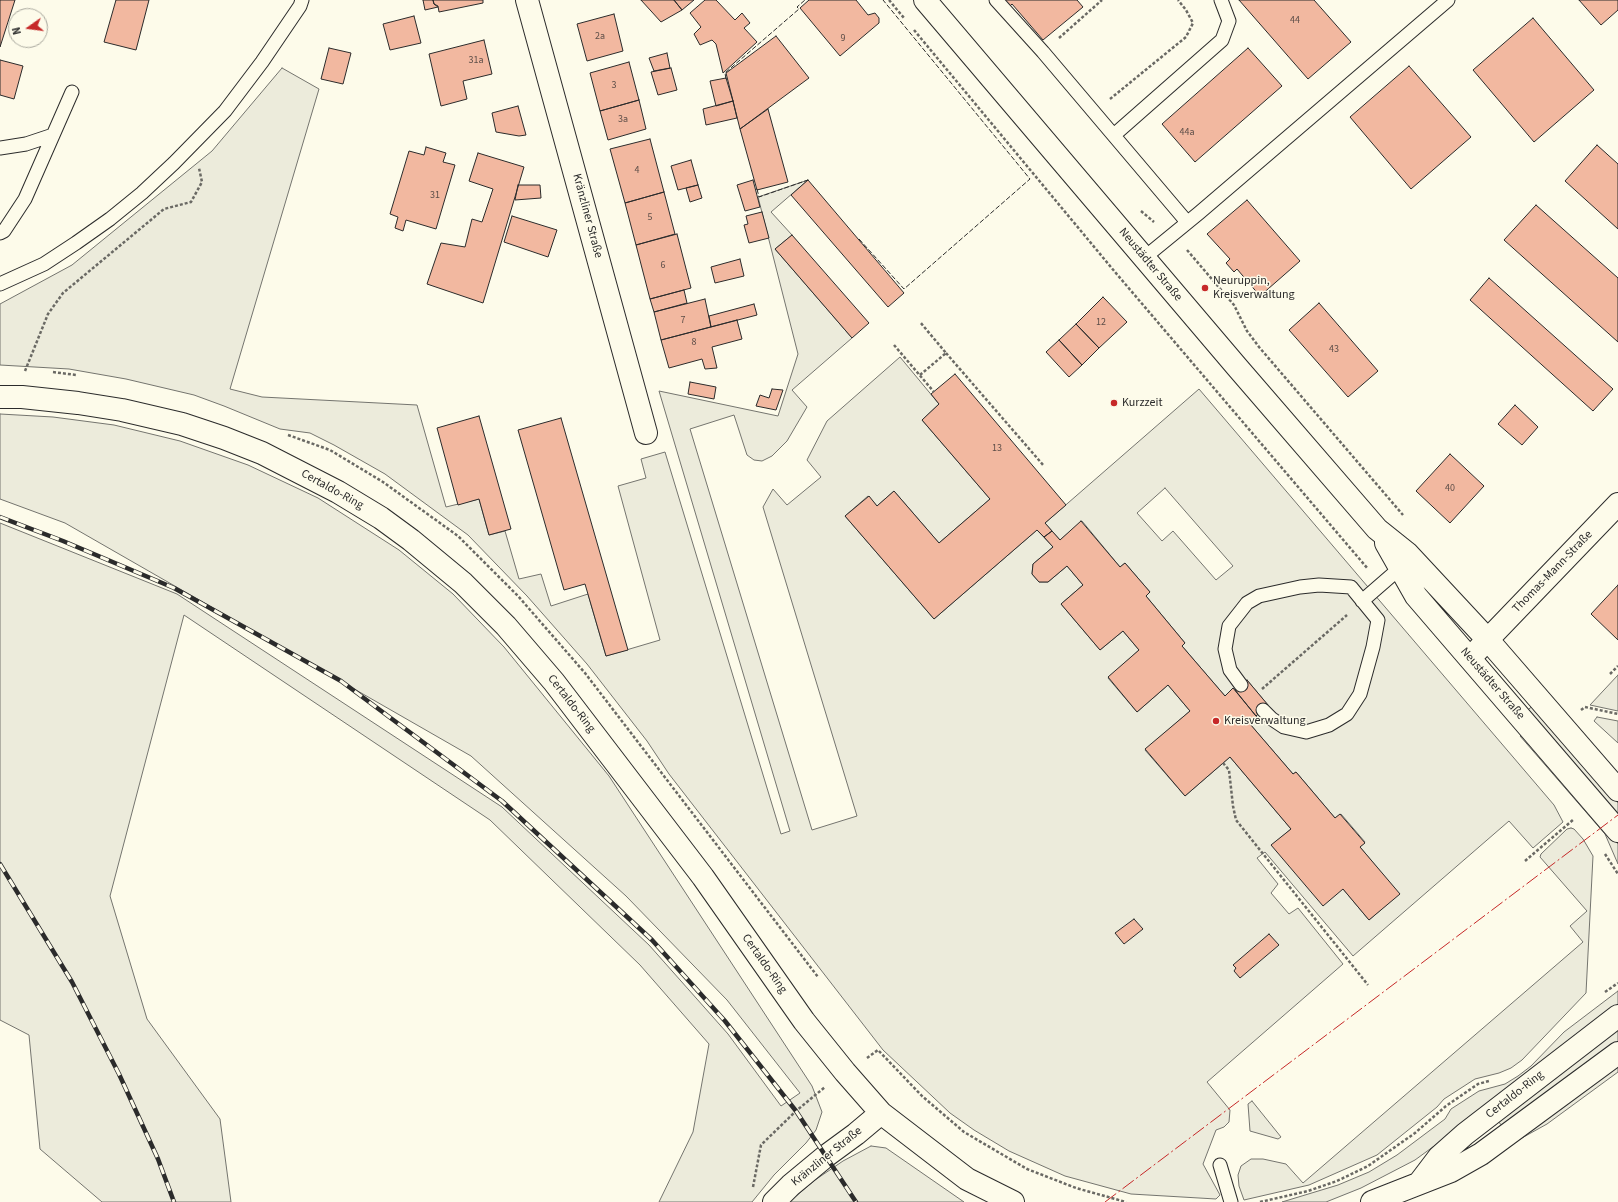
<!DOCTYPE html>
<html>
<head>
<meta charset="utf-8">
<style>
	body { margin:0 }
	#map { position:relative; width:1618px; height:1202px; overflow:hidden; background:#fdfbea; font-family:"Source Sans 3",sans-serif }
	canvas { display:block }
	.north { position:absolute; left:8px; top:8px; width:40px; height:40px; box-sizing:border-box; background:#fdfbea; border:1px solid #a9a89e; border-radius:50%; rotate:256deg; font-size:11px; font-weight:700; line-height:16px; text-align:center; color:#2b2b2b }
	.north::after { content:''; display:block; margin:auto; width:14px; height:18px; background:#c62828; clip-path:polygon(50% 0,100% 100%,50% 72%,0 100%) }
</style>
</head>
<body>
<div id="map">
<canvas width="1618" height="1202"></canvas>
<div class="north">N</div>
</div>
<script>
const ctx = document.querySelector('canvas').getContext('2d');
ctx.lineJoin = 'round';
function paint(path, color) { ctx.fillStyle = color; ctx.fill(path, 'evenodd'); }
const poly = rows => new Path2D(rows.map(r => 'M' + r).join(''));
function trace(path, color, width, dash) { ctx.strokeStyle = color; ctx.lineWidth = width; ctx.lineCap = dash ? 'butt' : 'round'; ctx.setLineDash(dash || []); ctx.stroke(path); }
function write(font, color, halo, rows, align = 'center') {
  ctx.font = font + ' "Source Sans 3",sans-serif'; ctx.lineWidth = 3; ctx.setLineDash([]); ctx.textBaseline = 'middle'; ctx.strokeStyle = halo; ctx.fillStyle = color; for (const [text, x, y, turn = 0] of rows) {
    ctx.save(); ctx.translate(x, y); ctx.rotate((+turn || 0) * Math.PI / 180); ctx.textAlign = isNaN(turn) ? turn : align; if (halo) ctx.strokeText(text, 0, 0); ctx.fillText(text, 0, 0); ctx.restore();
  }
}
const green = poly([
	[282,68,319,89,230,389,262,397,417,405,446,507,479,499,489,535,505,531,519,579,541,574,551,606,588,594,606,656,660,640,618,486,646,478,641,459,665,452,781,834,790,831,659,391,778,416,798,354,758,197,808,180,771,212,792,235,775,249,852,338,792,390,807,407,787,441,772,456,762,461,754,460,747,455,734,415,690,429,812,830,857,816,763,507,773,489,787,505,821,477,807,460,827,421,900,357,939,404,922,420,990,499,939,543,894,491,877,506,868,496,845,516,934,619,1037,530,1053,547,1033,564,1032,574,1039,582,1048,582,1067,566,1083,585,1061,604,1100,650,1123,631,1139,650,1108,678,1137,712,1168,685,1190,711,1145,750,1185,796,1230,757,1291,829,1272,845,1343,889,1369,920,1399,894,1360,847,1365,842,1341,814,1335,818,1296,772,1293,774,1250,724,1258,718,1256,716,1268,705,1247,680,1235,690,1233,689,1225,696,1182,646,1185,643,1146,596,1150,592,1125,563,1120,567,1082,521,1060,540,1045,523,1199,389,1554,805,1563,822,1533,848,1509,821,1353,956,1265,852,1257,858,1278,884,1271,893,1289,914,1298,908,1343,964,1207,1082,1230,1110,1229,1122,1224,1127,1216,1130,1203,1164,1220,1195,1216,1199,1131,1194,1065,1176,1009,1151,974,1130,950,1113,883,1050,669,774,647,741,587,664,527,596,468,535,385,474,334,445,310,433,280,429,224,406,194,395,126,379,69,369,0,365,0,304,72,265,212,151,282,68],
	[1165,488,1233,566,1216,580,1173,531,1162,541,1137,513,1165,488],
	[0,414,53,417,114,425,180,441,248,465,318,498,399,550,453,594,504,647,609,776,812,1086,822,1112,816,1130,806,1143,774,1175,752,1202,659,1202,693,1132,709,1044,640,965,490,820,184,615,110,896,147,1019,220,1119,231,1202,102,1202,40,1149,29,1035,0,1020,0,523,177,594,502,807,649,945,728,1034,781,1106,800,1093,727,1000,626,896,471,756,65,523,0,499,0,414],
	[1618,675,1618,711,1590,705,1618,675],
	[1534,705,1618,803,1618,820,1525,712,1534,705],
	[1597,717,1618,721,1618,743,1594,721,1597,717],
	[1523,733,1618,844,1618,864,1605,834,1520,736,1523,733],
	[1571,828,1574,829,1583,839,1593,856,1586,993,1522,1060,1511,1068,1499,1073,1475,1079,1444,1099,1437,1107,1377,1155,1309,1185,1244,1200,1239,1186,1238,1175,1241,1166,1251,1159,1263,1159,1286,1164,1303,1183,1583,942,1570,926,1587,911,1540,857,1541,854,1567,829,1571,828],
	[1618,991,1618,1004,1489,1106,1415,1160,1361,1188,1326,1202,1282,1202,1338,1185,1369,1172,1397,1155,1445,1119,1451,1109,1479,1091,1505,1084,1518,1076,1531,1066,1564,1032,1618,991],
	[1618,1027,1618,1042,1504,1128,1496,1119,1618,1027],
	[1618,1060,1618,1072,1547,1124,1520,1139,1518,1136,1618,1060],
	[1252,1101,1281,1137,1278,1139,1250,1131,1248,1104,1252,1101],
	[871,1146,886,1148,964,1202,789,1202,815,1180,843,1161,871,1146]
]);
const building = poly([
	[0,0,15,0,0,47,0,0],
	[116,0,149,0,136,50,104,42,116,0],
	[423,0,433,0,434,4,438,7,425,10,423,0],
	[433,0,483,0,483,3,439,12,438,6,434,4,433,0],
	[641,0,674,0,682,10,661,22,641,0],
	[674,0,694,0,682,10,674,0],
	[705,0,716,0,735,20,742,13,750,23,744,28,757,42,723,73,716,44,712,40,700,45,694,34,701,27,690,13,705,0],
	[809,0,856,0,868,15,875,13,879,18,879,23,840,56,800,8,809,0],
	[1003,0,1077,0,1083,7,1043,40,1012,4,1009,7,1003,0],
	[1239,0,1314,0,1351,42,1308,79,1239,0],
	[1579,0,1618,0,1618,10,1601,25,1579,0],
	[614,14,623,51,587,61,577,24,614,14],
	[414,16,421,43,390,50,383,24,414,16],
	[1533,18,1594,90,1534,142,1473,70,1533,18],
	[776,36,809,78,740,129,726,73,776,36],
	[484,40,492,74,463,81,467,99,441,106,429,54,484,40],
	[329,48,351,53,343,84,321,79,329,48],
	[1248,48,1282,86,1195,162,1162,124,1248,48],
	[667,53,670,68,654,71,649,58,667,53],
	[0,60,23,66,14,99,0,95,0,60],
	[629,62,639,100,600,111,590,73,629,62],
	[1409,66,1471,137,1411,189,1350,117,1409,66],
	[671,68,677,90,658,95,651,72,671,68],
	[726,78,733,101,716,106,710,81,726,78],
	[639,100,646,129,608,140,600,111,639,100],
	[733,101,737,118,706,125,703,109,733,101],
	[518,106,526,135,519,136,496,132,492,113,518,106],
	[768,109,788,182,757,190,740,129,768,109],
	[650,139,664,192,625,203,610,149,650,139],
	[1597,145,1618,164,1618,229,1565,181,1597,145],
	[426,147,446,153,443,162,455,165,436,229,406,220,403,231,395,228,398,217,390,214,409,151,424,155,426,147],
	[478,153,524,167,483,303,427,284,441,243,465,247,472,219,482,222,493,189,469,181,478,153],
	[691,160,698,185,678,190,671,166,691,160],
	[753,180,760,207,745,211,737,185,753,180],
	[808,180,904,293,888,307,791,195,808,180],
	[518,185,540,185,541,198,515,200,518,185],
	[698,185,702,198,690,202,686,188,698,185],
	[664,192,675,234,636,245,625,203,664,192],
	[1247,200,1300,261,1260,296,1237,269,1234,272,1226,263,1230,259,1207,234,1247,200],
	[1536,205,1618,278,1618,342,1504,240,1536,205],
	[762,212,769,238,749,243,744,225,748,224,746,216,762,212],
	[512,216,557,230,548,257,504,242,512,216],
	[677,234,691,288,650,299,636,245,677,234],
	[792,235,869,323,852,338,775,249,792,235],
	[740,259,744,276,715,283,711,267,740,259],
	[1489,278,1613,389,1593,411,1470,300,1489,278],
	[684,290,687,303,654,312,650,299,684,290],
	[1103,297,1127,322,1099,348,1076,324,1103,297],
	[705,299,711,327,661,340,654,312,705,299],
	[1319,303,1378,371,1348,397,1289,330,1319,303],
	[754,304,757,315,711,327,709,316,754,304],
	[737,320,742,339,712,347,717,368,705,369,702,359,669,368,661,340,737,320],
	[1076,324,1099,348,1082,365,1059,340,1076,324],
	[1059,340,1082,365,1069,377,1046,352,1059,340],
	[955,374,1066,505,1045,523,1052,531,1044,537,1037,530,934,619,845,516,869,496,877,506,894,491,939,543,990,499,922,420,939,404,931,394,955,374],
	[690,382,716,387,714,399,688,394,690,382],
	[772,389,783,390,776,410,756,406,760,395,769,398,772,389],
	[1515,405,1538,427,1522,445,1498,424,1515,405],
	[479,416,511,529,489,535,479,499,458,505,437,428,479,416],
	[561,418,628,650,606,656,585,584,564,590,518,430,561,418],
	[1450,454,1484,486,1450,523,1416,491,1450,454],
	[1081,521,1120,567,1125,563,1150,592,1146,596,1185,643,1182,646,1225,696,1233,688,1256,716,1258,718,1250,724,1293,774,1296,772,1335,818,1340,814,1365,843,1360,847,1400,894,1369,920,1343,889,1323,906,1271,845,1291,829,1230,757,1185,796,1145,749,1190,711,1168,685,1137,712,1108,677,1139,650,1123,631,1100,650,1061,604,1083,585,1067,566,1048,582,1039,582,1032,574,1033,564,1053,547,1044,537,1052,531,1060,540,1081,521],
	[1618,585,1618,640,1591,614,1618,585],
	[1247,680,1268,705,1256,716,1235,690,1247,680],
	[1134,919,1143,929,1124,944,1115,933,1134,919],
	[1269,934,1279,945,1240,978,1234,971,1236,968,1233,965,1269,934]
]);
const path = poly([
	[889,0,904,18],
	[914,30,1115,272,1368,569],
	[1059,38,1102,0],
	[1110,99,1186,37,1193,23,1186,10,1178,0],
	[1141,211,1154,222],
	[1187,250,1234,305,1247,331,1259,347,1403,515],
	[894,345,934,392],
	[946,353,1044,466],
	[25,371,48,314,63,293,164,209,191,202,202,182,199,168],
	[53,372,76,375],
	[920,375,946,353,920,322],
	[288,435,330,450,383,482,458,536,518,596,585,673,818,977],
	[1610,674,1618,666],
	[1262,689,1347,615],
	[1581,710,1585,707,1618,714],
	[1223,763,1229,770,1233,806,1236,820,1368,985],
	[1605,854,1618,874],
	[1525,861,1574,819],
	[1605,992,1618,983],
	[867,1058,878,1050,922,1096,964,1132,1027,1169,1076,1188,1126,1202],
	[753,1187,761,1145,796,1111,825,1087],
	[1260,1202,1308,1191,1337,1181,1368,1166,1415,1133,1446,1106,1478,1084,1489,1081]
]);
const lane = poly([
	[996,0,1043,52,1187,222],
	[1114,135,1222,40,1229,21,1221,0],
	[0,148,26,144,53,135],
	[0,233,4,231,25,199,72,92],
	[1144,258,1199,213,1448,0],
	[0,284,44,264,76,243,110,219,142,193,174,163,225,111,262,62,300,6,302,0],
	[1362,601,1400,568],
	[1241,685,1230,670,1225,649,1229,626,1247,603,1259,596,1300,587,1319,585,1351,587,1378,620,1373,647,1360,694,1347,714,1329,725,1306,732,1284,727,1272,719,1263,710],
	[1220,1165,1231,1202]
]);
const street = poly([
	[527,0,646,433],
	[1470,658,1618,504]
]);
const secondary = poly([
	[0,397,22,397,78,403,122,410,182,424,224,438,262,453,338,492,381,518,411,540,463,583,506,626,554,682,703,877,804,1021,845,1072,881,1113,967,1179,1013,1202],
	[1420,1182,1439,1157,1465,1134,1618,1016],
	[774,1202,791,1185,826,1156,856,1134,881,1113],
	[1372,1202,1451,1171,1481,1154,1618,1053]
]);
const primary = poly([
	[925,0,1237,367,1377,529,1407,553,1488,640,1618,790],
	[1386,543,1416,596,1618,831]
]);
const rail = poly([
	[0,517,63,541,174,588,341,681,502,801,652,940,725,1021,796,1111,856,1202],
	[0,864,72,982,119,1074,158,1159,174,1202]
]);
const fence = poly([
	[726,79,725,73,799,9,797,7,805,0],
	[757,189,759,197,808,180],
	[859,239,904,289,1030,179,883,0]
]);
const power = poly([
	[1105,1202,1618,815]
]);
const markers = [
	[1205,288,4,"#c62828"],
	[1114,403,4,"#c62828"],
	[1216,721,4,"#c62828"]
];
const numberNames = [
	["44",1295,21],
	["2a",600,37],
	["9",843,39],
	["31a",476,61],
	["3",614,86],
	["3a",623,120],
	["44a",1187,133],
	["4",637,171],
	["31",435,196],
	["5",650,218],
	["6",663,266],
	["7",683,321],
	["12",1101,323],
	["8",694,343],
	["43",1334,350],
	["13",997,449],
	["40",1450,489]
];
const streetNames = [
	["Kränzliner Straße",587,216,75],
	["Neustädter Straße",1150,265,50],
	["Certaldo-Ring",332,490,29],
	["Thomas-Mann-Straße",1553,572,-46],
	["Neustädter Straße",1492,684,49],
	["Certaldo-Ring",571,704,52],
	["Certaldo-Ring",764,964,55],
	["Certaldo-Ring",1515,1095,-38],
	["Kränzliner Straße",827,1157,-39]
];
const poiNames = [
	["Neuruppin,",1213,281],
	["Kreisverwaltung",1213,295],
	["Kurzzeit",1122,403],
	["Kreisverwaltung",1224,721]
];
paint(green, '#ecebdb');
trace(green, '#74746e', 1);
paint(building, '#f2b8a0');
trace(building, '#2b2b2b', 1);
trace(lane, '#2b2b2b', 15);
trace(street, '#2b2b2b', 24);
trace(secondary, '#2b2b2b', 24);
trace(primary, '#2b2b2b', 24);
trace(path, '#6a6964', 2.5, [3, 2]);
trace(lane, '#fdfbea', 13);
trace(street, '#fdfbea', 22);
trace(secondary, '#fdfbea', 22);
trace(primary, '#fdfbea', 22);
trace(rail, '#2b2b2b', 4.5);
trace(rail, '#fdfbea', 3, [9]);
trace(fence, '#2b2b2b', 1, [5, 2]);
trace(power, '#c62828', 1, [14, 3, 2, 3]);
for (const [x, y, r, color] of markers) { const dot = new Path2D(); dot.arc(x, y, r, 0, 2 * Math.PI); ctx.fillStyle = color; ctx.fill(dot); trace(dot, '#fdfbea', 1.5); }
write('10px', '#5d4e48', null, numberNames);
write('12px', '#2b2b2b', '#fdfbea', streetNames);
write('12px', '#2b2b2b', '#fdfbea', poiNames, 'left');
</script>
</body>
</html>
